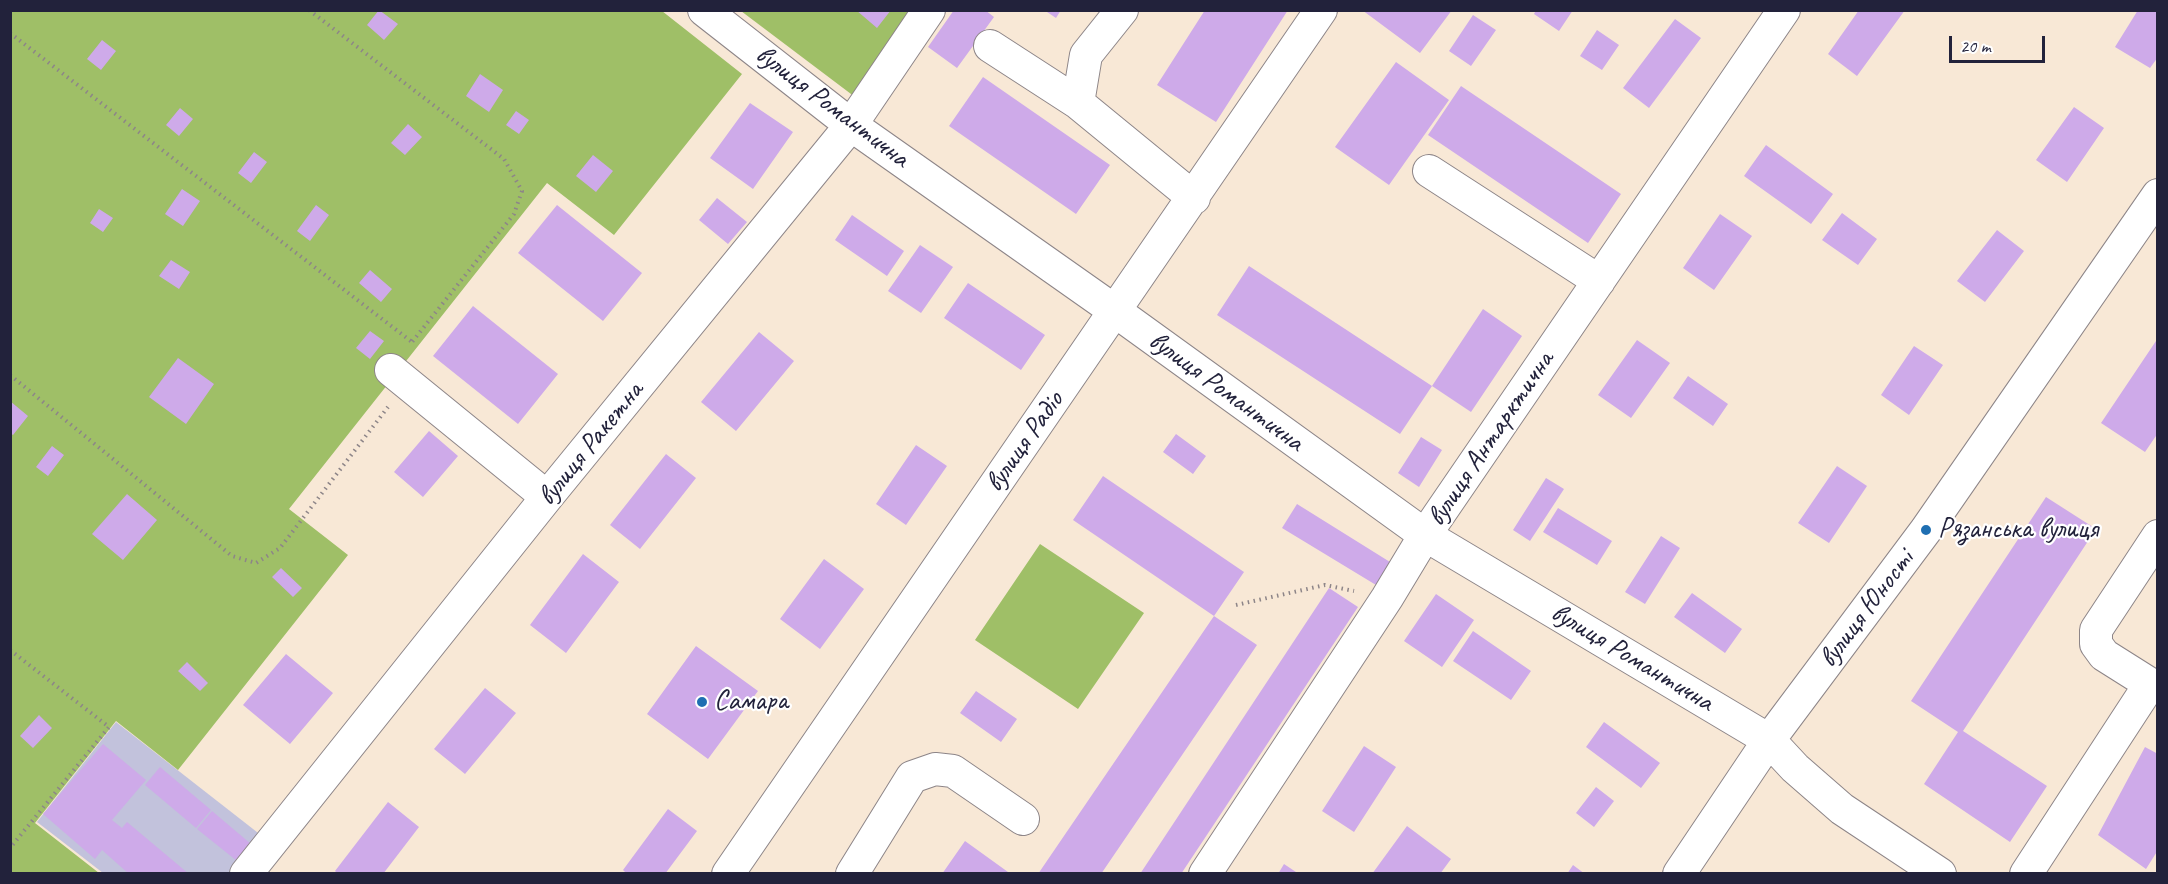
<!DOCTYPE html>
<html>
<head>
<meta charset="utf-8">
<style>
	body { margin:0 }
	#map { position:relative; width:2168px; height:884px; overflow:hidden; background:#f8e8d6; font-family:Caveat,sans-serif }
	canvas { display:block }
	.frame { position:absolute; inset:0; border:12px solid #22223b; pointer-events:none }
	.scale { position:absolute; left:1949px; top:36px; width:96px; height:27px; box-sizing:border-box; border:3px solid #22223b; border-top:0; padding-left:8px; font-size:18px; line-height:21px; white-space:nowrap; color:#22223b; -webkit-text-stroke:4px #fff; paint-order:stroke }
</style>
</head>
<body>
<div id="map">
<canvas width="2168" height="884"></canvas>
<div class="frame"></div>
<div class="scale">20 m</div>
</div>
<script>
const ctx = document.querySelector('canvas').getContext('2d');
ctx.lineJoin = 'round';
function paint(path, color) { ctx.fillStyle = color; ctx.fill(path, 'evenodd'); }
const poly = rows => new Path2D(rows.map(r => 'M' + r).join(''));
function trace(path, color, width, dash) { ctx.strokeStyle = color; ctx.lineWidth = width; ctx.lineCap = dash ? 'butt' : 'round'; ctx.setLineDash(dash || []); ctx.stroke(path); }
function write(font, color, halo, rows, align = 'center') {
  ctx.font = font + ' Caveat,sans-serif'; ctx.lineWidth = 4.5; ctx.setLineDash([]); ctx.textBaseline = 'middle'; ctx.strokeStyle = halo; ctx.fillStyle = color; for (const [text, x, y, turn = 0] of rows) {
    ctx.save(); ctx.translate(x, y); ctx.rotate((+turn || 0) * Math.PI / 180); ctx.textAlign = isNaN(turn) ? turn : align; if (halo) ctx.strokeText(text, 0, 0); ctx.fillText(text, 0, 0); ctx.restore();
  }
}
const industrial = poly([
	[116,722,262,836,233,873,103,873,37,822]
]);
const green = poly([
	[10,11,662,11,742,74,614,235,547,183,289,509,348,555,178,770,116,721,35,823,99,873,11,873],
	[741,11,913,11,855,97],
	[1040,544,1144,613,1078,709,975,640]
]);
const building = poly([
	[379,10,398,24,384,40,367,25],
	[856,10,891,10,877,28],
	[954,10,985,10,994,17,957,68,928,47],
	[1044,10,1061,10,1056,18],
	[1205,10,1288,10,1216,122,1157,85],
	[1362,10,1452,10,1420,53],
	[1536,10,1573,10,1559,31,1534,14],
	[1859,10,1905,10,1857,76,1828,54],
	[2138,10,2158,10,2158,57,2150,68,2115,47],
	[1473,15,1496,30,1471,66,1449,51],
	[1675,19,1701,38,1649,108,1623,88],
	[1597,30,1619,45,1602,70,1580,56],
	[102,40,116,51,101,70,87,59],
	[1396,62,1449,100,1389,185,1335,147],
	[480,74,503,90,489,112,466,96],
	[983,77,1110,165,1076,214,949,126],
	[1461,86,1621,194,1588,243,1428,135],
	[750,103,793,132,753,189,710,158],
	[2074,107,2104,128,2067,182,2036,160],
	[180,108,193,119,179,136,166,125],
	[516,111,529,120,519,134,506,125],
	[408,124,422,137,405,155,391,143],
	[1766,145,1833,194,1811,224,1744,176],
	[254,152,267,162,251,183,238,173],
	[593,155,613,171,596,192,576,176],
	[182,189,200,201,183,226,165,214],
	[717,198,747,222,728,244,699,220],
	[316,205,329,215,310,241,297,231],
	[557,205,642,273,603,321,518,253],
	[99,209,113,218,103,232,90,223],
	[1842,213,1877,239,1858,265,1822,240],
	[1720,214,1752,236,1714,290,1683,268],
	[852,215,904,251,887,276,835,240],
	[1997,230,2024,251,1985,302,1957,281],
	[920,245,953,267,921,313,888,291],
	[171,260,190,272,179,289,159,276],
	[1249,266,1432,386,1400,434,1217,315],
	[370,270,392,289,381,302,359,283],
	[968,283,1045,335,1021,370,944,318],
	[473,306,558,374,518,424,433,356],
	[1483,309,1522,336,1471,412,1432,386],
	[370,331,384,341,370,359,356,348],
	[759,332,794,361,736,431,701,402],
	[2158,338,2158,433,2145,452,2101,423],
	[1637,340,1670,363,1631,418,1598,395],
	[1914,346,1943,365,1909,415,1881,395],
	[178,358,214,384,186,424,149,397],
	[1688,376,1728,404,1713,426,1673,398],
	[10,401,28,416,13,435,10,433],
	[429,431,458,456,423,497,394,472],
	[1176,434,1206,456,1193,474,1163,452],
	[1421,437,1442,450,1419,487,1398,473],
	[916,445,947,466,906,525,876,504],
	[52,446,64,455,48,476,36,467],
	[666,454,696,478,640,549,610,525],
	[1837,466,1867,486,1829,543,1798,523],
	[1103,476,1244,572,1214,616,1073,520],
	[1546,478,1564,489,1530,541,1513,530],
	[127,494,157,520,123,560,92,534],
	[2046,497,2096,529,1963,731,2047,786,2010,842,1924,784,1958,732,1911,701],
	[1297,504,1390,562,1376,585,1282,528],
	[1558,508,1612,541,1597,565,1543,532],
	[1661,536,1680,548,1645,604,1625,592],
	[583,554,619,582,566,653,530,625],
	[824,559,864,589,820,649,780,619],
	[281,568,302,588,293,597,272,577],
	[1329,588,1358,607,1181,874,1140,874],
	[1692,593,1742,629,1725,653,1674,617],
	[1436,594,1474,620,1442,667,1404,641],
	[1214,616,1257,645,1101,874,1038,874],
	[1473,631,1531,671,1511,700,1453,661],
	[696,646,758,691,708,759,647,714],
	[286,654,333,693,290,744,243,705],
	[187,662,208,683,200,691,178,671],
	[485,688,516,713,465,774,434,749],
	[976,691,1017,719,1001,742,960,713],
	[39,715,52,728,33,748,20,736],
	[1604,722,1660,763,1641,788,1586,747],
	[103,744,146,780,112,820,122,828,127,822,189,874,129,874,102,850,95,859,43,814],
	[1364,746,1396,767,1354,832,1322,811],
	[2145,747,2158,754,2158,850,2146,869,2098,835],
	[160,767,211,810,196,828,145,785],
	[1596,787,1614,801,1594,827,1576,813],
	[388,802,419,827,383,874,338,874,335,871],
	[668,809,697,831,665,874,627,874,623,870],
	[212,811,251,844,237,861,197,829],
	[1407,826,1451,859,1440,874,1372,874],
	[965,841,1008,872,1007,874,942,874],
	[1284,864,1299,874,1278,874],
	[1573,865,1585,874,1567,874]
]);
const path = poly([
	[309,10,504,159,522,191,514,214,412,342],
	[10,33,412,342],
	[10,375,232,556,256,563,280,548,388,407],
	[1236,605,1325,585,1354,591],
	[10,650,109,727,10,848]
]);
const minor = poly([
	[704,10,851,125,1115,311,1425,535,1769,740,1795,768,1842,809,1940,874],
	[1122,10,1086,55,1078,103,1194,198],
	[990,46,1078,103],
	[1429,171,1599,281],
	[391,370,547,497],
	[246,874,547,497,851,125,929,10],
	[728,874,1321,10],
	[852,874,912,777,935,769,953,771,1023,819],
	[1205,874,1387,598,1425,535,1784,10],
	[1679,874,1769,740,1926,530,2158,195],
	[2026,874,2150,684,2104,655,2096,644,2096,630,2158,536]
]);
const markers = [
	[1926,530,6,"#1f6fb2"],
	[702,702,6,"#1f6fb2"]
];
const streetNames = [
	["вулиця Романтична",832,107,37],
	["вулиця Романтична",1226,392,36],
	["вулиця Антарктична",1491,439,-56],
	["вулиця Радіо",1025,442,-55],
	["вулиця Ракетна",591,444,-51],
	["вулиця Юності",1867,609,-53],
	["вулиця Романтична",1632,658,31]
];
const poiNames = [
	["Рязанська вулиця",1938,530],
	["Самара",714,702]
];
paint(industrial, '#c2c2dc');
paint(green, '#9fbf67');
paint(building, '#ceaae9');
trace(minor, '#8d8588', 34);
trace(path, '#8d8588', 4, [1.5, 4.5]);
trace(minor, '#fff', 32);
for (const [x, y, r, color] of markers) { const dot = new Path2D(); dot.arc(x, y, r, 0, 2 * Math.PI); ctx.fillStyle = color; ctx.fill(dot); trace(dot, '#fff', 2); }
write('28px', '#22223b', '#fff', streetNames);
write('28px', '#22223b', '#fff', poiNames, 'left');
</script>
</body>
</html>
